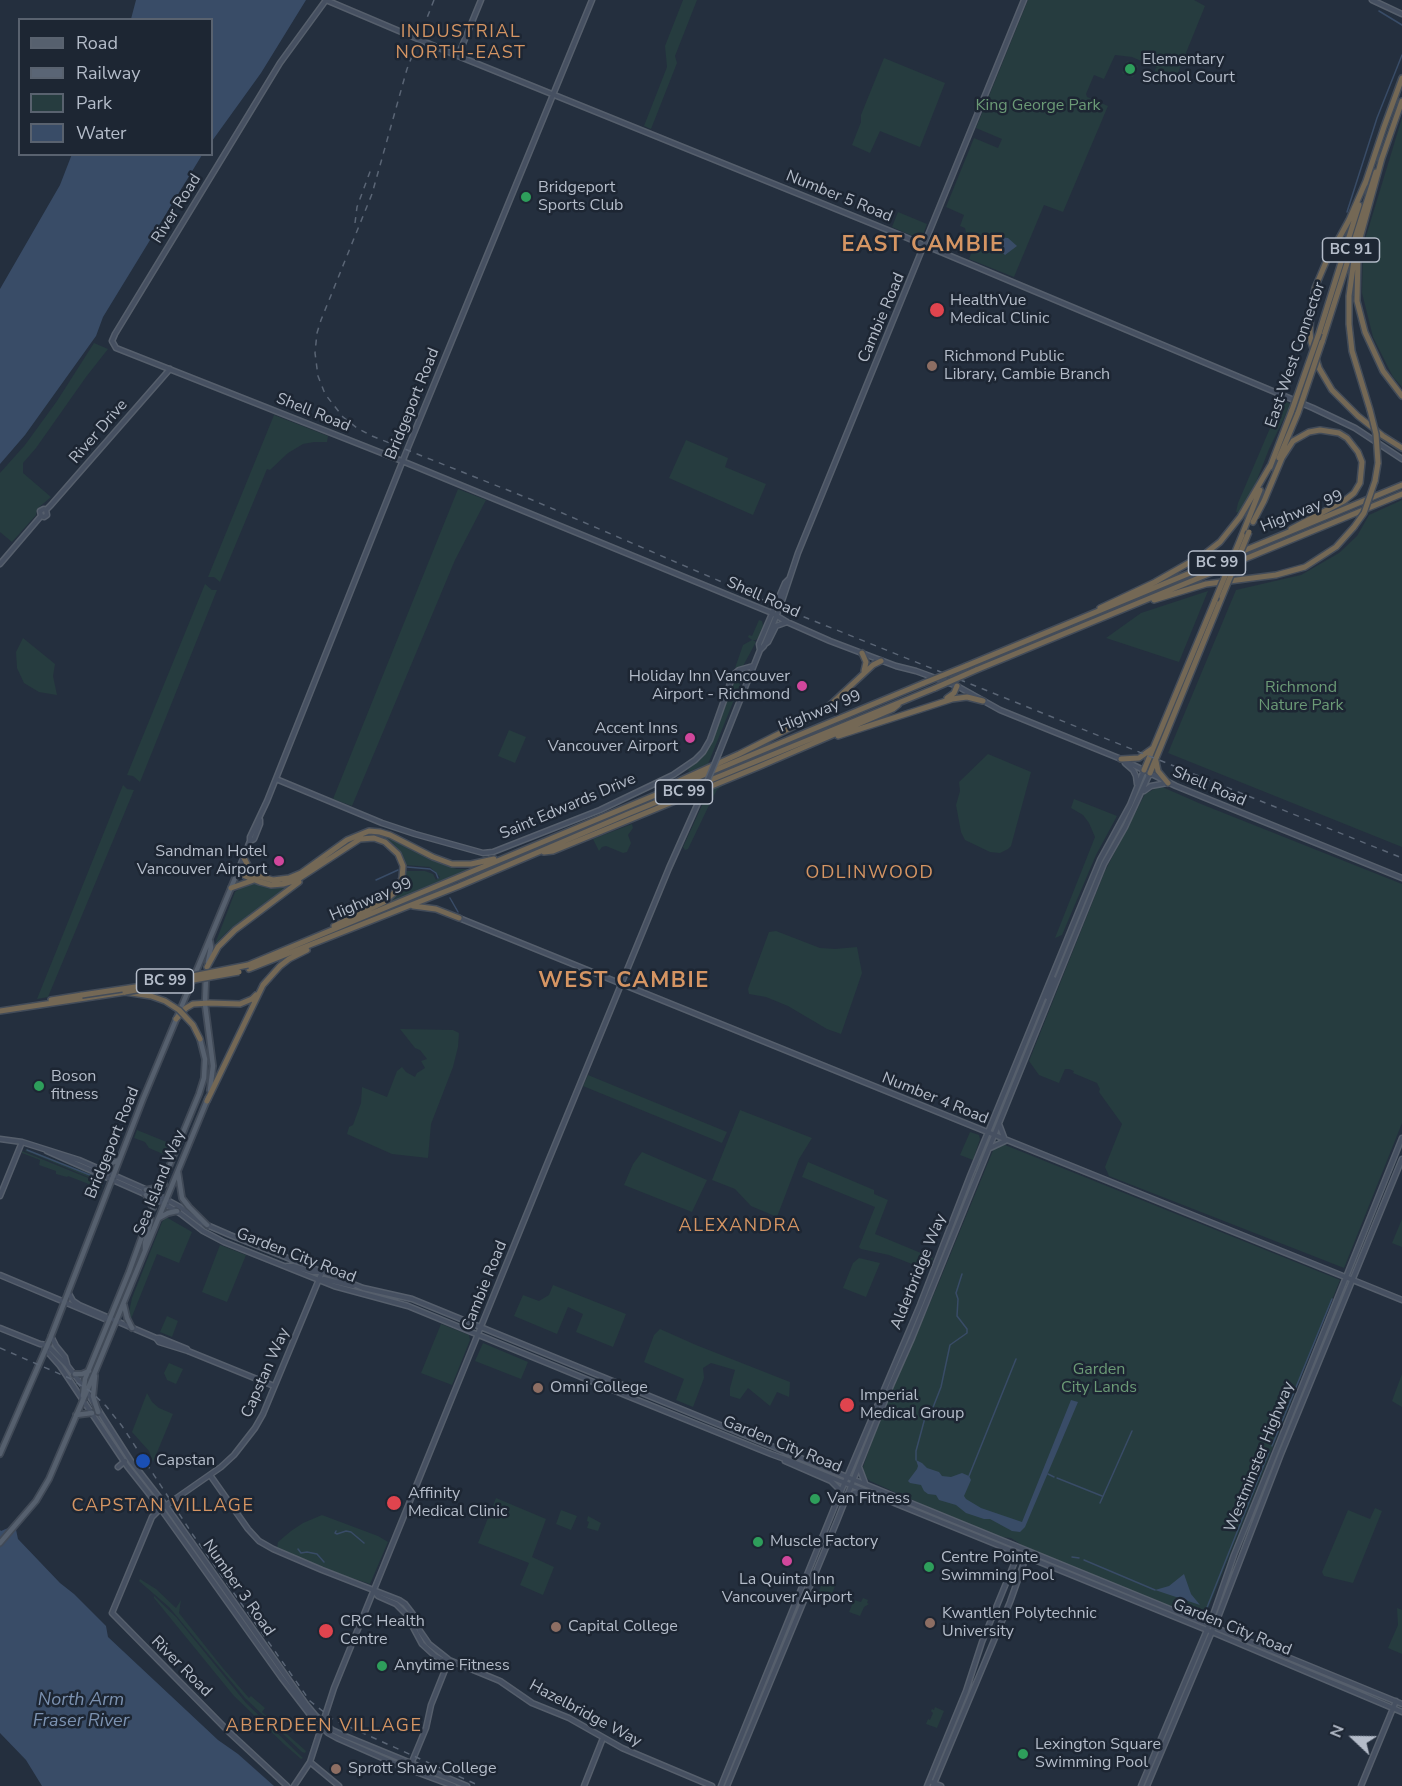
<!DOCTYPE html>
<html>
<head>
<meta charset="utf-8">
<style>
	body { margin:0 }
	#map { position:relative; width:1402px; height:1786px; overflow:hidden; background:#242f3e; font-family:"Nunito Sans",sans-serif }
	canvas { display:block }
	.legend { position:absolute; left:18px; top:18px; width:195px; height:138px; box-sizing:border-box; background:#1d2633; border:2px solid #59626f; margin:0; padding:8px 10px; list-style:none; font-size:18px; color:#b4bcc9 }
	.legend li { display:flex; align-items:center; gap:12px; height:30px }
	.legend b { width:30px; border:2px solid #59626f }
	.north { position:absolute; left:1324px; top:1708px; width:60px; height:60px; -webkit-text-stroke:4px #1d2633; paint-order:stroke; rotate:292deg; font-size:16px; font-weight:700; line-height:24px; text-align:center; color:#b4bcc9 }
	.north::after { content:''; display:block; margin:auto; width:21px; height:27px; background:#b4bcc9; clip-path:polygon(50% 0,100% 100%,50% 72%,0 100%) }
</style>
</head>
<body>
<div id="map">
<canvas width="1402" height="1786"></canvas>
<ul class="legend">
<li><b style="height:8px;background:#56606e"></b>Road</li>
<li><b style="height:8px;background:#5a6575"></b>Railway</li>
<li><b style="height:16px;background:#263c3f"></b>Park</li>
<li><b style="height:16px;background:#394c67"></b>Water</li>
</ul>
<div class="north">N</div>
</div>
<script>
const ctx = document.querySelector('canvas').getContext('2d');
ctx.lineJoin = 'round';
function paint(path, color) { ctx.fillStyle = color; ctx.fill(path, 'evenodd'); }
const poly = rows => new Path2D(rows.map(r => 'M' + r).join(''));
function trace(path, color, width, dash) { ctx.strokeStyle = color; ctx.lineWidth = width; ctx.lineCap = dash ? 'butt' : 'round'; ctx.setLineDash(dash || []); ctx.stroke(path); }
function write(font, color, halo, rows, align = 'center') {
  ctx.font = font + ' "Nunito Sans",sans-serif'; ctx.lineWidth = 5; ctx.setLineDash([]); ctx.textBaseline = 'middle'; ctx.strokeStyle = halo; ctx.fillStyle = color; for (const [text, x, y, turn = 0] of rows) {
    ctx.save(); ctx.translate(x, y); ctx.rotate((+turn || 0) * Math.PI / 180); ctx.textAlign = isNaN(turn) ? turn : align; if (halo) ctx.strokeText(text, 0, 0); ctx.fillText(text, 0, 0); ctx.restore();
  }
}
const green = poly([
	[683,0,697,0,675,56,677,63,651,129,644,126,667,67,665,46],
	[1028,0,1194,0,1205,6,1177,75,1167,71,1160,85,1151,81,1156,68,1158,68,1132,57,1115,55,1104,79,1094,75,1086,94,1087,97,1108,106,1063,212,1044,205,1014,277,969,259,976,241,967,237,965,228,960,226,964,215,946,207,974,138,998,148,1002,139,976,128],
	[884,58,945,83,920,147,880,131,870,153,852,145,861,122,861,115],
	[1127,61,1138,66,1133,77,1122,73],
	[1402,118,1402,387,1393,377,1373,337,1362,293,1363,246],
	[898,212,927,224,922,238,920,239,892,227],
	[94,343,108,349,86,377,36,448,23,463,23,473,51,497,37,509,36,515,12,542,0,532,0,473,25,445,57,401],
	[1282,400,1291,404,1269,449,1255,485,1239,513,1236,512,1238,503],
	[274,415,328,436,327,442,314,442,303,444,288,453,270,470,267,469,220,582,214,577,208,577],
	[686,440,728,458,725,467,766,484,753,515,669,478],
	[458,489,486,500,455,560,352,806,333,799],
	[1402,500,1402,847,1168,753,1236,590,1301,575,1339,553,1357,536,1369,515],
	[205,584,212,590,217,590,140,782,133,776,127,775],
	[1208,591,1179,662,1106,638,1141,613],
	[759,620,762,621,763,626,758,638,756,640,753,640,756,642,743,666,735,668,743,645,752,640,748,637,749,635,752,636],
	[23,638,55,664,53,676,57,695,39,692,24,683,17,668,16,652],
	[735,680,739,681,740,685,708,764,689,772,688,769,700,760,711,744],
	[509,730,526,737,515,763,498,756],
	[988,754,1031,772,1011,846,1008,849,1000,853,990,852,965,840,961,832,956,805,960,791,959,782],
	[726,783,717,790,713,797,688,849,685,850,683,847,709,790],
	[123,785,127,789,134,790,48,997,37,999],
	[1160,786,1201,804,1402,884,1402,1123,1344,1268,1109,1176,1105,1167,1122,1124,1099,1092,1100,1089,1097,1083,1073,1073,1074,1071,1069,1069,1065,1069,1059,1083,1039,1075,1029,1061,1105,871,1145,794],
	[1074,799,1117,816,1096,855,1062,935,1055,938,1095,837,1089,823,1083,815,1071,808],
	[632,824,633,828,628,835,631,843,627,852,623,853,606,846,602,847,599,851,593,839],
	[375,834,393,839,428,858,442,864,457,869,470,869,382,906,394,898,402,886,406,871,425,871,433,874,436,880,440,877,430,867,405,865,400,852,394,844,383,837,374,835],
	[254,882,273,887,290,886,229,930,215,944,235,892,244,885],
	[776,931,820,948,835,949,857,947,862,973,841,1034,827,1029,788,1006,766,997,749,994,748,989,769,932],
	[400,1029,453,1030,459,1033,458,1047,453,1067,431,1124,428,1158,392,1154,347,1134,349,1127,353,1125,361,1103,362,1087,387,1097,397,1071,402,1067,406,1072,415,1077,417,1073,425,1068,421,1061,427,1059,420,1050,415,1048],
	[588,1075,727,1132,722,1143,583,1086],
	[740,1110,812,1138,799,1159,777,1217,751,1206,735,1189,712,1180],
	[137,1130,174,1145,170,1157,149,1148,145,1142,134,1138],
	[970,1132,979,1135,980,1139,973,1160,960,1155],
	[1005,1145,1340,1280,1206,1614,1202,1617,1169,1606,1028,1549,1011,1538,1001,1537,955,1519,870,1481,864,1475,863,1467,881,1416,937,1287,994,1148,997,1146],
	[26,1149,101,1178,104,1180,98,1181,31,1153,25,1151],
	[22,1151,103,1184,101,1190,97,1194,99,1188,68,1176,67,1177,56,1174,56,1171,39,1165,40,1160,22,1153],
	[642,1152,707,1180,692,1212,624,1185,633,1164],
	[808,1162,874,1190,874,1194,888,1200,875,1234,933,1258,930,1267,917,1266,889,1255,861,1249,859,1247,875,1207,802,1177],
	[166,1217,192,1232,179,1263,157,1254,131,1319,129,1312,132,1298,162,1222],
	[1402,1219,1402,1247,1392,1243],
	[220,1245,246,1255,227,1302,202,1292],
	[859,1258,880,1263,866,1297,843,1288,853,1263],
	[553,1285,626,1314,613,1347,576,1332,583,1314,568,1307,557,1334,514,1316,523,1295,539,1301,549,1295],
	[167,1316,178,1321,172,1337,160,1332],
	[441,1324,469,1335,470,1340,452,1385,421,1373],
	[660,1329,696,1345,790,1382,789,1397,777,1392,770,1406,748,1388,740,1399,730,1396,730,1388,735,1370,711,1363,703,1368,704,1378,693,1407,676,1400,684,1379,644,1362,654,1335],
	[483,1343,528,1362,521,1379,475,1361],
	[169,1363,183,1369,176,1384,167,1380,164,1373],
	[1402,1374,1402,1407,1392,1401],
	[147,1393,152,1402,159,1408,173,1414,153,1462,149,1451,132,1432],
	[496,1498,546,1519,532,1557,554,1567,543,1595,520,1585,529,1563,478,1543],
	[1375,1508,1382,1511,1353,1583,1324,1576,1322,1572,1348,1510,1370,1519],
	[561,1510,577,1516,571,1530,556,1524],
	[322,1515,378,1536,388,1542,370,1584,345,1576,277,1548,278,1542,291,1531,303,1523],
	[588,1516,601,1523,598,1531,587,1528,589,1522,587,1521],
	[140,1579,156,1589,176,1608,181,1600,179,1613,222,1667,249,1698,251,1696,265,1708,262,1712,306,1751,305,1753,302,1752,245,1698,169,1607,139,1581],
	[823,1581,835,1586,828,1604,816,1599],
	[154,1596,176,1617,246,1703,303,1758,301,1759,285,1745,234,1696,154,1598],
	[863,1598,868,1600,867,1603,869,1604,864,1607,860,1616,849,1612,854,1600,861,1602],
	[1397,1608,1402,1610,1402,1654,1388,1648,1398,1625],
	[935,1707,944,1711,937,1728,926,1724,928,1719,930,1720,933,1713,931,1711,932,1709,934,1710]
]);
const water = poly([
	[136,0,306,0,261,73,212,141,212,20,131,19],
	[72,154,202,155,103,317,96,336,25,435,0,464,0,289,60,185],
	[999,237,1008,238,1017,246,1005,255,996,246],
	[1071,1400,1078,1402,1025,1527,1020,1532,1012,1531,990,1519,984,1519,966,1513,956,1505,939,1500,936,1495,928,1494,924,1491,921,1485,910,1483,908,1481,917,1469,918,1466,916,1460,922,1463,927,1468,939,1472,942,1476,951,1477,962,1473,969,1476,971,1480,964,1496,966,1499,981,1508,1022,1522],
	[15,1525,18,1539,60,1583,74,1594,106,1626,108,1637,218,1740,238,1754,274,1786,42,1786,26,1760,0,1733,0,1530,1,1531],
	[1184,1574,1191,1594,1200,1605,1155,1590,1169,1586]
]);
const stream = poly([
	[1379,11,1402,25],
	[1347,212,1377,118,1402,55],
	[407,867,430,869,436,873,438,878],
	[376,880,398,870],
	[450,898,458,912],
	[27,1150,100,1179],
	[1272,1446,1332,1299],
	[916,1460,916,1451,926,1414,932,1410,941,1387,950,1345,967,1333,967,1329,957,1316,958,1299,956,1293,962,1274],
	[1048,1474,1054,1477],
	[969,1476,1016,1359],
	[1057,1478,1102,1496],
	[1100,1503,1132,1431],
	[336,1531,335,1533,337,1534,346,1531,351,1532,364,1543],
	[298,1549,301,1553,307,1552,317,1554,324,1562],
	[1072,1557,1079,1558],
	[1084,1560,1155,1590],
	[1206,1610,1269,1452]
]);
const secondary = poly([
	[326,0,280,63,115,334,112,341,116,348,402,461,772,613,787,622,830,641,896,666,916,671,957,686,1000,710,1121,759,1176,786,1402,878],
	[326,0,458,56,905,237,1313,408,1355,428,1402,459],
	[1372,0,1402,14],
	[458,56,481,0],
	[41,516,44,517,47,515,46,510],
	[0,564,41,516,40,511,44,509,46,510,51,505,170,369],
	[764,645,768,642,776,626,787,622],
	[760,650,764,646,780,607,798,553,1024,0],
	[733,675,739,670,753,666],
	[734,675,748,678],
	[719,753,760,650,759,644,785,583,789,579],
	[1125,763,1133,770,1136,776,1137,784],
	[276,779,382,823,415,834,483,853,493,852,600,810,673,775,695,760,703,752,710,740,733,675],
	[1144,791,1151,786,1167,783],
	[250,841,254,839,260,824,260,820],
	[238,871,250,841,250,837,267,801,407,450,592,0],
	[459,918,1402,1300],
	[1047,997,1054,979],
	[999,1124,1005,1140],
	[0,1139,22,1142,79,1160,154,1193,180,1207,200,1222,230,1235,363,1288,412,1299,1402,1704],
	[990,1148,1005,1141],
	[47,1151,156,1199,181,1214,203,1231,224,1242,334,1286,408,1306,625,1395,771,1454,796,1463,1212,1632,1402,1712],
	[0,1196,22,1142],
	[287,1266,293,1266,313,1272,320,1272],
	[0,1275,105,1319,110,1319],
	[320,1280,324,1279,353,1286],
	[68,1292,73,1301,79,1305,156,1338,160,1338,187,1349,188,1351],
	[0,1328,40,1344,47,1345,67,1365,83,1386,131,1461,166,1506,306,1704,316,1716,332,1730,345,1736,467,1786],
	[51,1336,56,1346,65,1357,67,1364],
	[156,1338,159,1342,188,1351,274,1386],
	[45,1349,60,1366,127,1466,161,1509,281,1677,314,1720,328,1733,337,1738,403,1767,454,1786],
	[785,1461,831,1481,841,1491],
	[118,1467,125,1461],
	[859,1467,865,1483],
	[210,1475,248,1529,259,1541,273,1549,322,1570,399,1600,405,1604,415,1617,420,1631,429,1644,448,1659],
	[845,1500,854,1493,862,1491],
	[374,1591,378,1596,396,1604,406,1614,422,1644,435,1656,442,1660,449,1660,500,1681,532,1703,569,1718,622,1748,712,1786],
	[310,1762,339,1786],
	[409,1769,426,1728,431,1705,449,1660],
	[929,1781,941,1786],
	[287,1786,230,1733,112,1613,152,1517,158,1511,221,1467,234,1455,255,1428,263,1414,322,1272],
	[294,1786,310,1762,334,1688,545,1169,669,868,702,794],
	[584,1786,603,1738],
	[721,1786,841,1491,920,1305,970,1176,1082,903,1100,860,1130,805,1144,770],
	[727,1786,837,1521,892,1383,912,1338,1104,864,1125,827,1150,773],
	[927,1786,966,1691,982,1642,1018,1554],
	[933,1786,1010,1602,1026,1557],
	[1141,1786,1212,1618,1234,1555,1402,1138],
	[1147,1786,1219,1615,1281,1454,1402,1159],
	[1361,1786,1396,1701]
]);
const primary = poly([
	[208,962,211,947,210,941],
	[206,976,205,1004,213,1066,210,1090],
	[100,1168,119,1160],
	[178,1172,182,1198,189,1207,207,1225],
	[146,1190,155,1188,164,1184],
	[146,1195,153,1208],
	[159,1218,168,1213,177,1211],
	[145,1250,145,1243,151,1220],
	[124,1305,127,1318,132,1328],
	[75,1374,82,1374,89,1371],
	[95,1376,93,1396,98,1412],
	[83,1396,85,1379,129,1272,154,1203,199,1094,204,1078,205,1059,200,1039],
	[76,1415,92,1413],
	[0,1454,50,1339,143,1099,238,871],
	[0,1543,36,1501,49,1479,95,1372,208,1098]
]);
const highway = poly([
	[1381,161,1402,101],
	[1366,181,1349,220,1326,262,1315,288,1311,310,1310,331,1311,342,1319,368,1332,390,1358,416,1383,436,1402,448],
	[1365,184,1384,127,1402,78],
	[1358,256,1357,301,1365,332,1383,371,1402,396],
	[1319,333,1359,205],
	[1322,342,1376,172],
	[1370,410,1352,351,1349,324,1349,296,1354,260,1382,158],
	[1279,458,1298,413],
	[1270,467,1292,410],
	[1375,481,1378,463],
	[1253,522,1264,501,1282,458,1293,441,1309,432,1320,430,1339,433,1347,438,1358,452,1362,462,1360,483,1354,493,1344,501,1291,529],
	[1242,535,1260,490],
	[1154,600,1206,584,1276,575,1305,567,1336,547,1354,527],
	[1100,608,1155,582,1206,553,1220,542,1240,517,1270,466],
	[862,653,866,662,864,671],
	[966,666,1402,485],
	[976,670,1402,494],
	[947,698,954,693,957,686],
	[838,736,952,699,967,697,983,701],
	[1121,759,1139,758,1153,748],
	[1156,761,1158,771,1168,783],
	[1144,770,1215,600],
	[1150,773,1222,597],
	[659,790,739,754,812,717,830,705,873,665,881,661],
	[544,852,553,851,758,767,893,709,898,705],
	[244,858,252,873],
	[238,871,245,876,260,882,271,885,283,884,297,880,360,839,374,838,385,842,398,854,403,866,402,878,397,890,384,902,334,926],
	[239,871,273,880,289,878,301,873,347,840,369,831,380,832,390,835,433,857,452,864,471,864,494,859],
	[231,888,254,880],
	[413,906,436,909,459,918],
	[248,965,924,683],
	[207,967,218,947,235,930,299,882],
	[249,969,459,886,630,813,935,688],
	[51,1000,82,995],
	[0,1011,125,992,151,996],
	[176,1019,186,1008,193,1004,209,1003,240,1004,252,999,256,995],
	[207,1101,263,985,280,966,289,959,307,950]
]);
const rail = poly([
	[434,0,407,69,372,194,321,320,317,333,315,353,318,376,325,394,343,417,357,428,372,436,530,499,782,608,1402,858],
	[355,223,357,207,371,169],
	[0,1348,69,1378,90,1391,106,1406,122,1426,193,1535,310,1701,334,1720,480,1786]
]);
const secondaryBridge = poly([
	[702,794,719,753]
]);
const highwayBridge = poly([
	[1292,410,1319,333],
	[1370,410,1376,434,1378,463],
	[1298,413,1322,342],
	[1354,527,1364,513,1375,481],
	[1222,597,1249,532],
	[1215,600,1242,535],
	[924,683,966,666],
	[935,688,976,670],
	[125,992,239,972],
	[82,995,142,986,248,965],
	[151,996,165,1001,179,1010,193,1025,200,1039]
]);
const markers = [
	[1130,69,6,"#2e9e5b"],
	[526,197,6,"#2e9e5b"],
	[937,310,8,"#e0444e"],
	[932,366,6,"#8d6e63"],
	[802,686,6,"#d1479c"],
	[690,738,6,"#d1479c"],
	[279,861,6,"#d1479c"],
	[39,1086,6,"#2e9e5b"],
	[538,1388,6,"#8d6e63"],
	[847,1405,8,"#e0444e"],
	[143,1461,8,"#1a4fb4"],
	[815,1499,6,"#2e9e5b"],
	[394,1503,8,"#e0444e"],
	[758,1542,6,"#2e9e5b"],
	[787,1561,6,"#d1479c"],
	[929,1567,6,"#2e9e5b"],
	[930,1623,6,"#8d6e63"],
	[556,1627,6,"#8d6e63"],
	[326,1631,8,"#e0444e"],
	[382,1666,6,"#2e9e5b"],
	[1023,1754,6,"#2e9e5b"],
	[336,1769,6,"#8d6e63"]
];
const shields = [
	[1351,250,57],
	[1217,563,57],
	[684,792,57],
	[165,981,57]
];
const shieldNames = [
	["BC 91",1351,250],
	["BC 99",1217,563],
	["BC 99",684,792],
	["BC 99",165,981]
];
const poiNames = [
	["Elementary",1142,60],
	["School Court",1142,78],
	["Bridgeport",538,188],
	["Sports Club",538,206],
	["HealthVue",950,301],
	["Medical Clinic",950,319],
	["Richmond Public",944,357],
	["Library, Cambie Branch",944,375],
	["Holiday Inn Vancouver",790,677,"right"],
	["Airport - Richmond",790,695,"right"],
	["Accent Inns",678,729,"right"],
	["Vancouver Airport",678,747,"right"],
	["Sandman Hotel",267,852,"right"],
	["Vancouver Airport",267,870,"right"],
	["Boson",51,1077],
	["fitness",51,1095],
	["Omni College",550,1388],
	["Imperial",860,1396],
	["Medical Group",860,1414],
	["Capstan",156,1461],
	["Affinity",408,1494],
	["Medical Clinic",408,1512],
	["Van Fitness",827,1499],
	["Muscle Factory",770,1542],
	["Centre Pointe",941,1558],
	["Swimming Pool",941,1576],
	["La Quinta Inn",787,1580,"center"],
	["Vancouver Airport",787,1598,"center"],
	["Kwantlen Polytechnic",942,1614],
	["University",942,1632],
	["CRC Health",340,1622],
	["Centre",340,1640],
	["Capital College",568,1627],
	["Anytime Fitness",394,1666],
	["Lexington Square",1035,1745],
	["Swimming Pool",1035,1763],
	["Sprott Shaw College",348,1769]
];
const parkNames = [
	["King George Park",1038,106],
	["Richmond",1301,688],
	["Nature Park",1301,706],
	["Garden",1099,1370],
	["City Lands",1099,1388]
];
const streetNames = [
	["Number 5 Road",839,197,22],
	["River Road",177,209,-58],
	["Cambie Road",882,318,-67],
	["East-West Connector",1296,355,-71],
	["Bridgeport Road",413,404,-68],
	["Shell Road",313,413,22],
	["River Drive",99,432,-49],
	["Highway 99",1302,512,-22],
	["Shell Road",763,598,24],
	["Highway 99",820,712,-22],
	["Shell Road",1209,787,23],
	["Saint Edwards Drive",568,807,-23],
	["Highway 99",371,900,-23],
	["Number 4 Road",935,1099,22],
	["Bridgeport Road",113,1143,-68],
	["Sea Island Way",160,1183,-68],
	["Garden City Road",296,1256,21],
	["Alderbridge Way",919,1272,-68],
	["Cambie Road",485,1286,-68],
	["Capstan Way",266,1373,-66],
	["Garden City Road",782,1445,22],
	["Westminster Highway",1260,1457,-68],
	["Number 3 Road",238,1588,55],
	["Garden City Road",1232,1628,22],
	["River Road",181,1667,45],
	["Hazelbridge Way",585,1714,28]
];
const neighbourhoodNames = [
	["INDUSTRIAL",461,33],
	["NORTH-EAST",461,54],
	["ODLINWOOD",870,874],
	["ALEXANDRA",740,1227],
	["CAPSTAN VILLAGE",163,1507],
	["ABERDEEN VILLAGE",324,1727]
];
const waterNames = [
	["North Arm",81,1701],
	["Fraser River",81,1722]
];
const districtNames = [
	["EAST CAMBIE",923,246],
	["WEST CAMBIE",624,982]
];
paint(green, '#263c3f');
paint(water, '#394c67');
trace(stream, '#394c67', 1.5);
trace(secondary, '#565f6c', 7);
trace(primary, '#414a57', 8);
trace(highway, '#434c59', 8);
trace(secondary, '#465061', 4);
trace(primary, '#56606e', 4.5);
trace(highway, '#746855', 5);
trace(rail, '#5a6575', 1.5, [6, 6]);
trace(secondaryBridge, '#565f6c', 7, []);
trace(highwayBridge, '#434c59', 8, []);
trace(secondaryBridge, '#465061', 4);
trace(highwayBridge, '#746855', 5);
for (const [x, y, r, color] of markers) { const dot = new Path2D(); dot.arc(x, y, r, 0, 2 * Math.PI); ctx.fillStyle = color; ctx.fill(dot); trace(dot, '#1d2633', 2); }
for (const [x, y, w] of shields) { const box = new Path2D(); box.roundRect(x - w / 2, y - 12, w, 24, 4.5); ctx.fillStyle = '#1d2633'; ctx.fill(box); trace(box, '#b4bcc9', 1.5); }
write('bold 15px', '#b4bcc9', null, shieldNames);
write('16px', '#b4bcc9', '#1d2633', poiNames, 'left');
write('16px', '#6b9a76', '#1d2633', parkNames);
write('16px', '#b4bcc9', '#1d2633', streetNames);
ctx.letterSpacing = '1.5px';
write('18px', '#d59563', '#1d2633', neighbourhoodNames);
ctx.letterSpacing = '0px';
write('italic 18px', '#7c92b1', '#1d2633', waterNames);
ctx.letterSpacing = '1.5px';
write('bold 22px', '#d59563', '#1d2633', districtNames);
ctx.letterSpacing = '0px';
</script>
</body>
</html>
